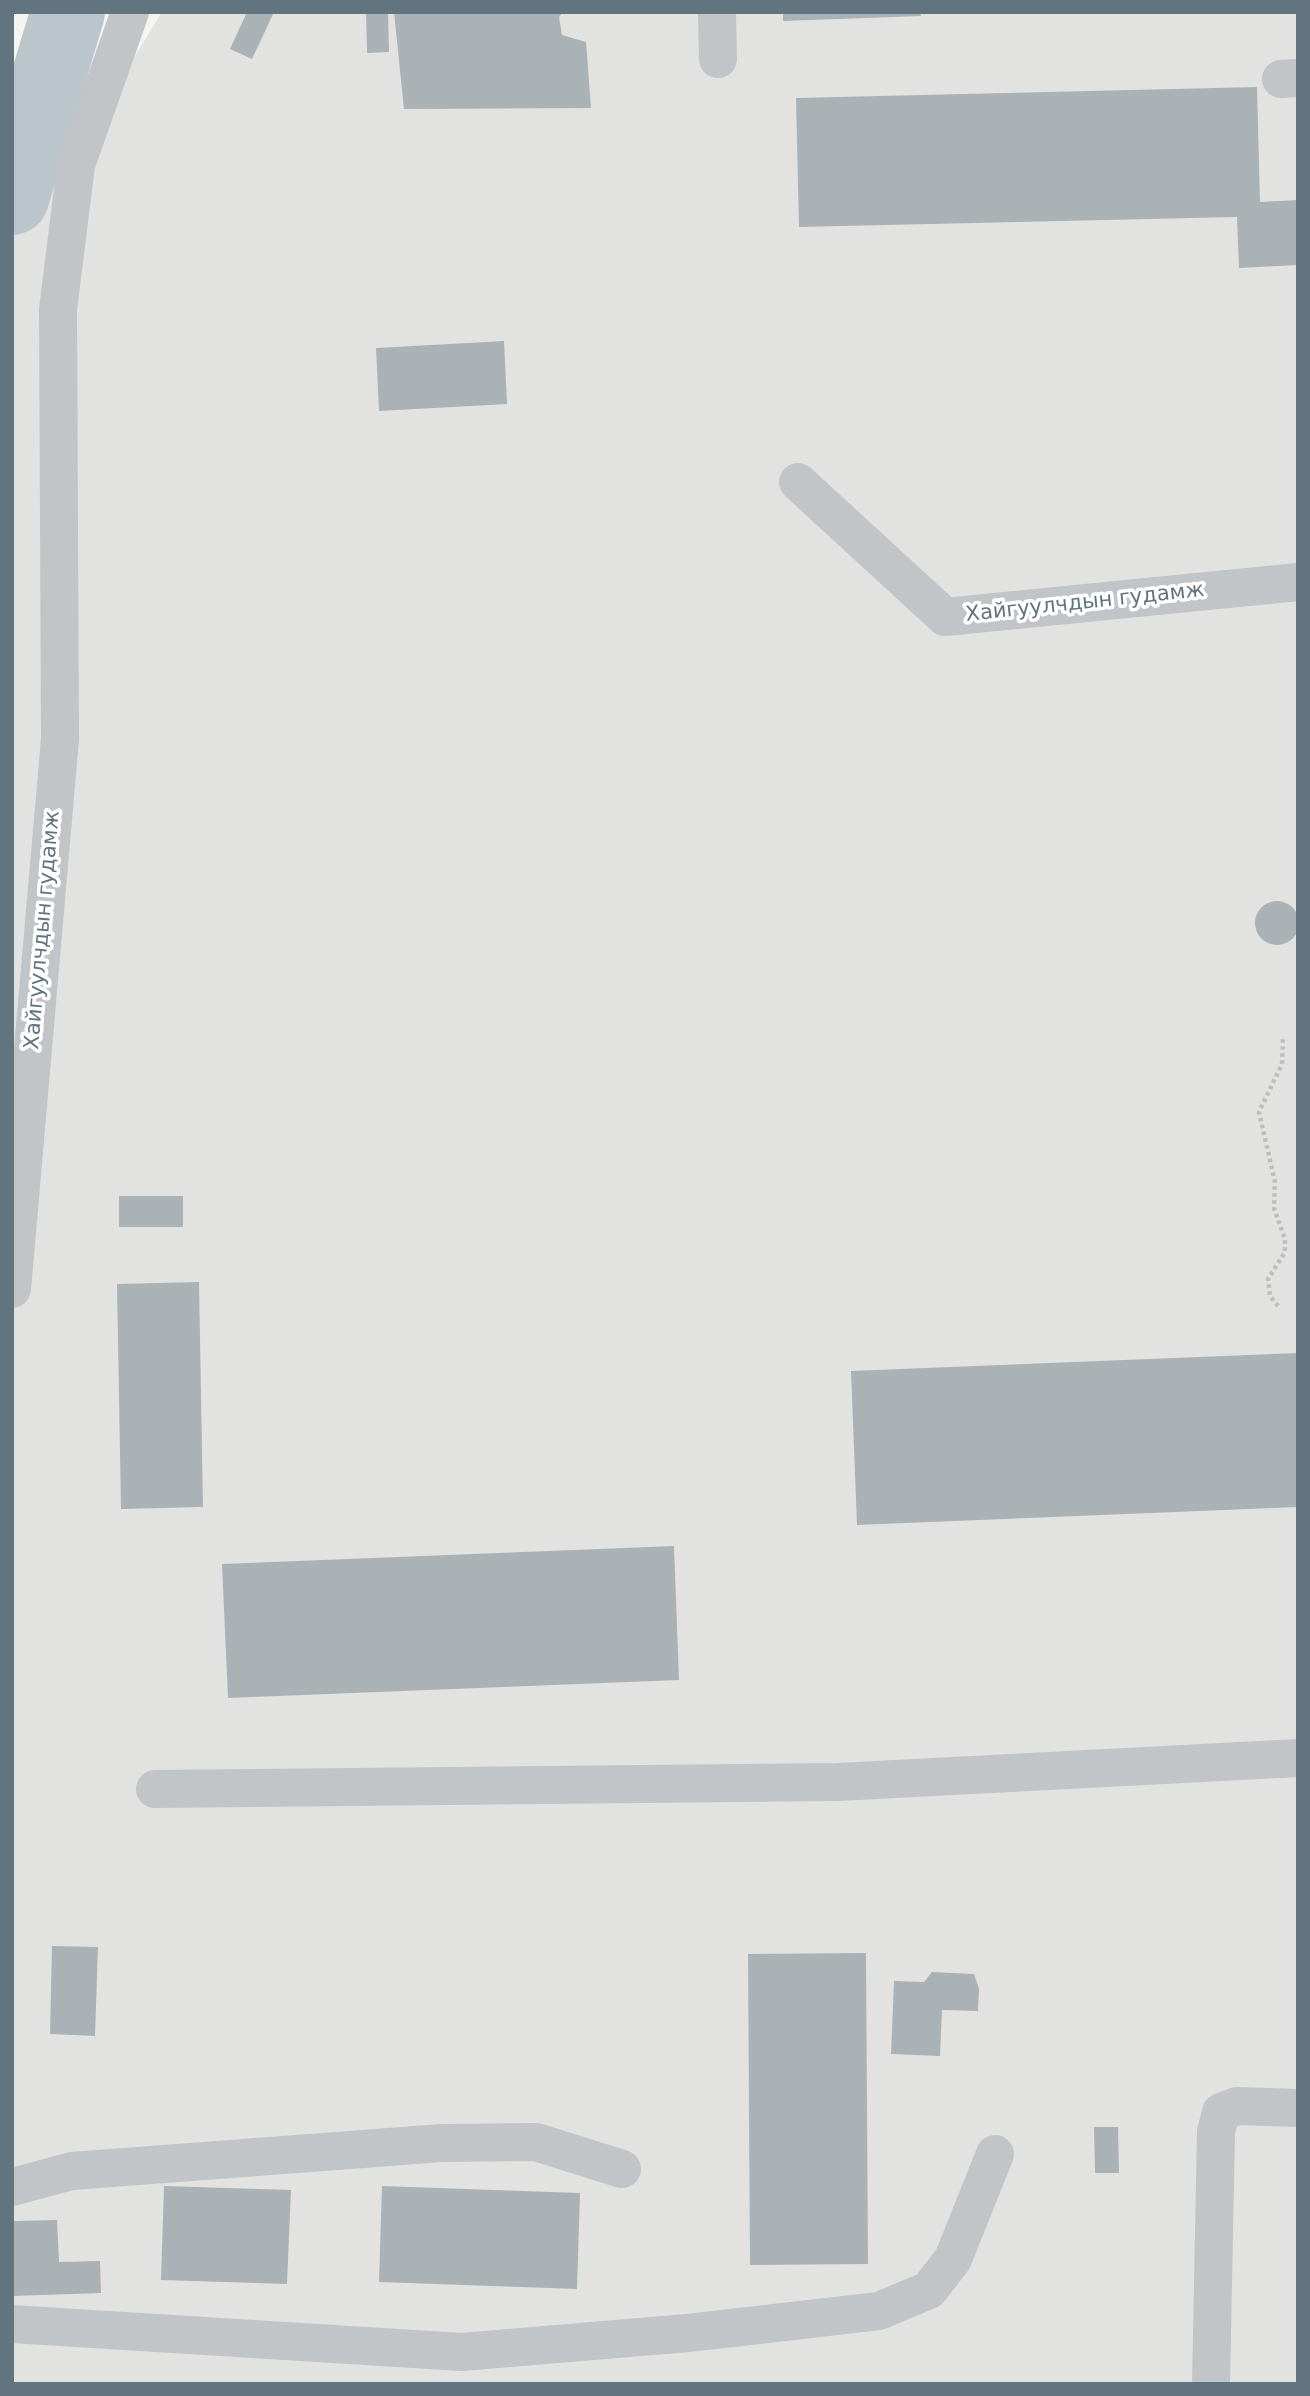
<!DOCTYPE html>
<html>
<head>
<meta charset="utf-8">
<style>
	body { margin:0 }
	#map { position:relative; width:1310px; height:2396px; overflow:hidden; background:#f4f4f0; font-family:"DejaVu Sans",sans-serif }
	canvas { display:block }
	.frame { position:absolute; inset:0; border:14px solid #637481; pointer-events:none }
</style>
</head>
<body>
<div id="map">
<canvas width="1310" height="2396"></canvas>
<div class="frame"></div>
</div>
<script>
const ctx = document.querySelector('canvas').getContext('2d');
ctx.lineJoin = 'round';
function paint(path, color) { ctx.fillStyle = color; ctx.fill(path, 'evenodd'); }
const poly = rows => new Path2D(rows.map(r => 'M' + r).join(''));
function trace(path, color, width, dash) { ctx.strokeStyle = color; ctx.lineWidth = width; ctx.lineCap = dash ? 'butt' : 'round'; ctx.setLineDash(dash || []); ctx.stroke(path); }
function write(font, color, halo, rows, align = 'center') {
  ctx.font = font + ' "DejaVu Sans",sans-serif'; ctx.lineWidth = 7; ctx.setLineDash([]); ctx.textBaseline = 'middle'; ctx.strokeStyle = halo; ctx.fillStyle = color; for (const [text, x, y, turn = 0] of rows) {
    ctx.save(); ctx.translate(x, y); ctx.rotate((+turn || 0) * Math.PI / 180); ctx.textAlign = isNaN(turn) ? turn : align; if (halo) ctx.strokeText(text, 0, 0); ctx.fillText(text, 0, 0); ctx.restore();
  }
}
const built = poly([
	[162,12,1298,12,1298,2384,12,2384,12,159,77,151]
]);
const river = poly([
	[12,198,68,12]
]);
const building = poly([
	[247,12,274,12,252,59,230,49],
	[366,12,388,12,389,52,367,53],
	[394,12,563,12,559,17,562,35,586,42,591,108,404,109],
	[783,12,920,12,921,16,783,21],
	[1257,87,1260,202,1298,200,1298,265,1239,268,1237,217,799,227,796,98],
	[504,341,507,404,379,411,376,348],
	'1255 923a22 22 0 1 1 44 0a22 22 0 1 1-44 0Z',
	[119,1196,183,1196,183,1227,119,1227],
	[199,1282,203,1507,121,1509,117,1284],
	[1298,1353,1298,1507,857,1525,851,1371],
	[674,1546,679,1680,228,1698,222,1564],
	[52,1946,98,1947,95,2036,50,2034],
	[866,1953,868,2264,750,2265,748,1954],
	[932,1972,974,1974,979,1989,978,2011,942,2010,940,2056,891,2054,894,1981,924,1982],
	[1094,2127,1118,2127,1119,2173,1095,2173],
	[164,2186,291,2190,287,2284,161,2280],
	[382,2186,580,2193,577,2289,379,2282],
	[57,2220,59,2262,100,2261,101,2293,12,2296,12,2221]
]);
const path = poly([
	[1278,1306,1270,1296,1268,1279,1285,1252,1285,1239,1274,1208,1275,1182,1259,1112,1282,1064,1283,1037]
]);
const minor = poly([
	[717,12,718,59],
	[1281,79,1298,78],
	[798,482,945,617,1298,582],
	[12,1289,60,739,58,309,76,165,130,12],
	[155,1789,838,1782,1298,1758],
	[12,2187,72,2171,442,2143,536,2142,622,2169],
	[12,2324,462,2352,688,2333,879,2311,929,2290,953,2259,995,2154],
	[1211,2384,1216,2132,1221,2112,1237,2106,1298,2108]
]);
const streetNames = [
	["Хайгуулчдын гудамж",1085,603,-6],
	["Хайгуулчдын гудамж",43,930,-85]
];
paint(built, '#e2e3e1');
trace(river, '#bac6cb', 74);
paint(building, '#aab2b6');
trace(path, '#bbbdbf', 4.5, [3.5, 3.5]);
trace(minor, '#c1c5c8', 38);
write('21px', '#637481', '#fff', streetNames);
</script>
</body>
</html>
